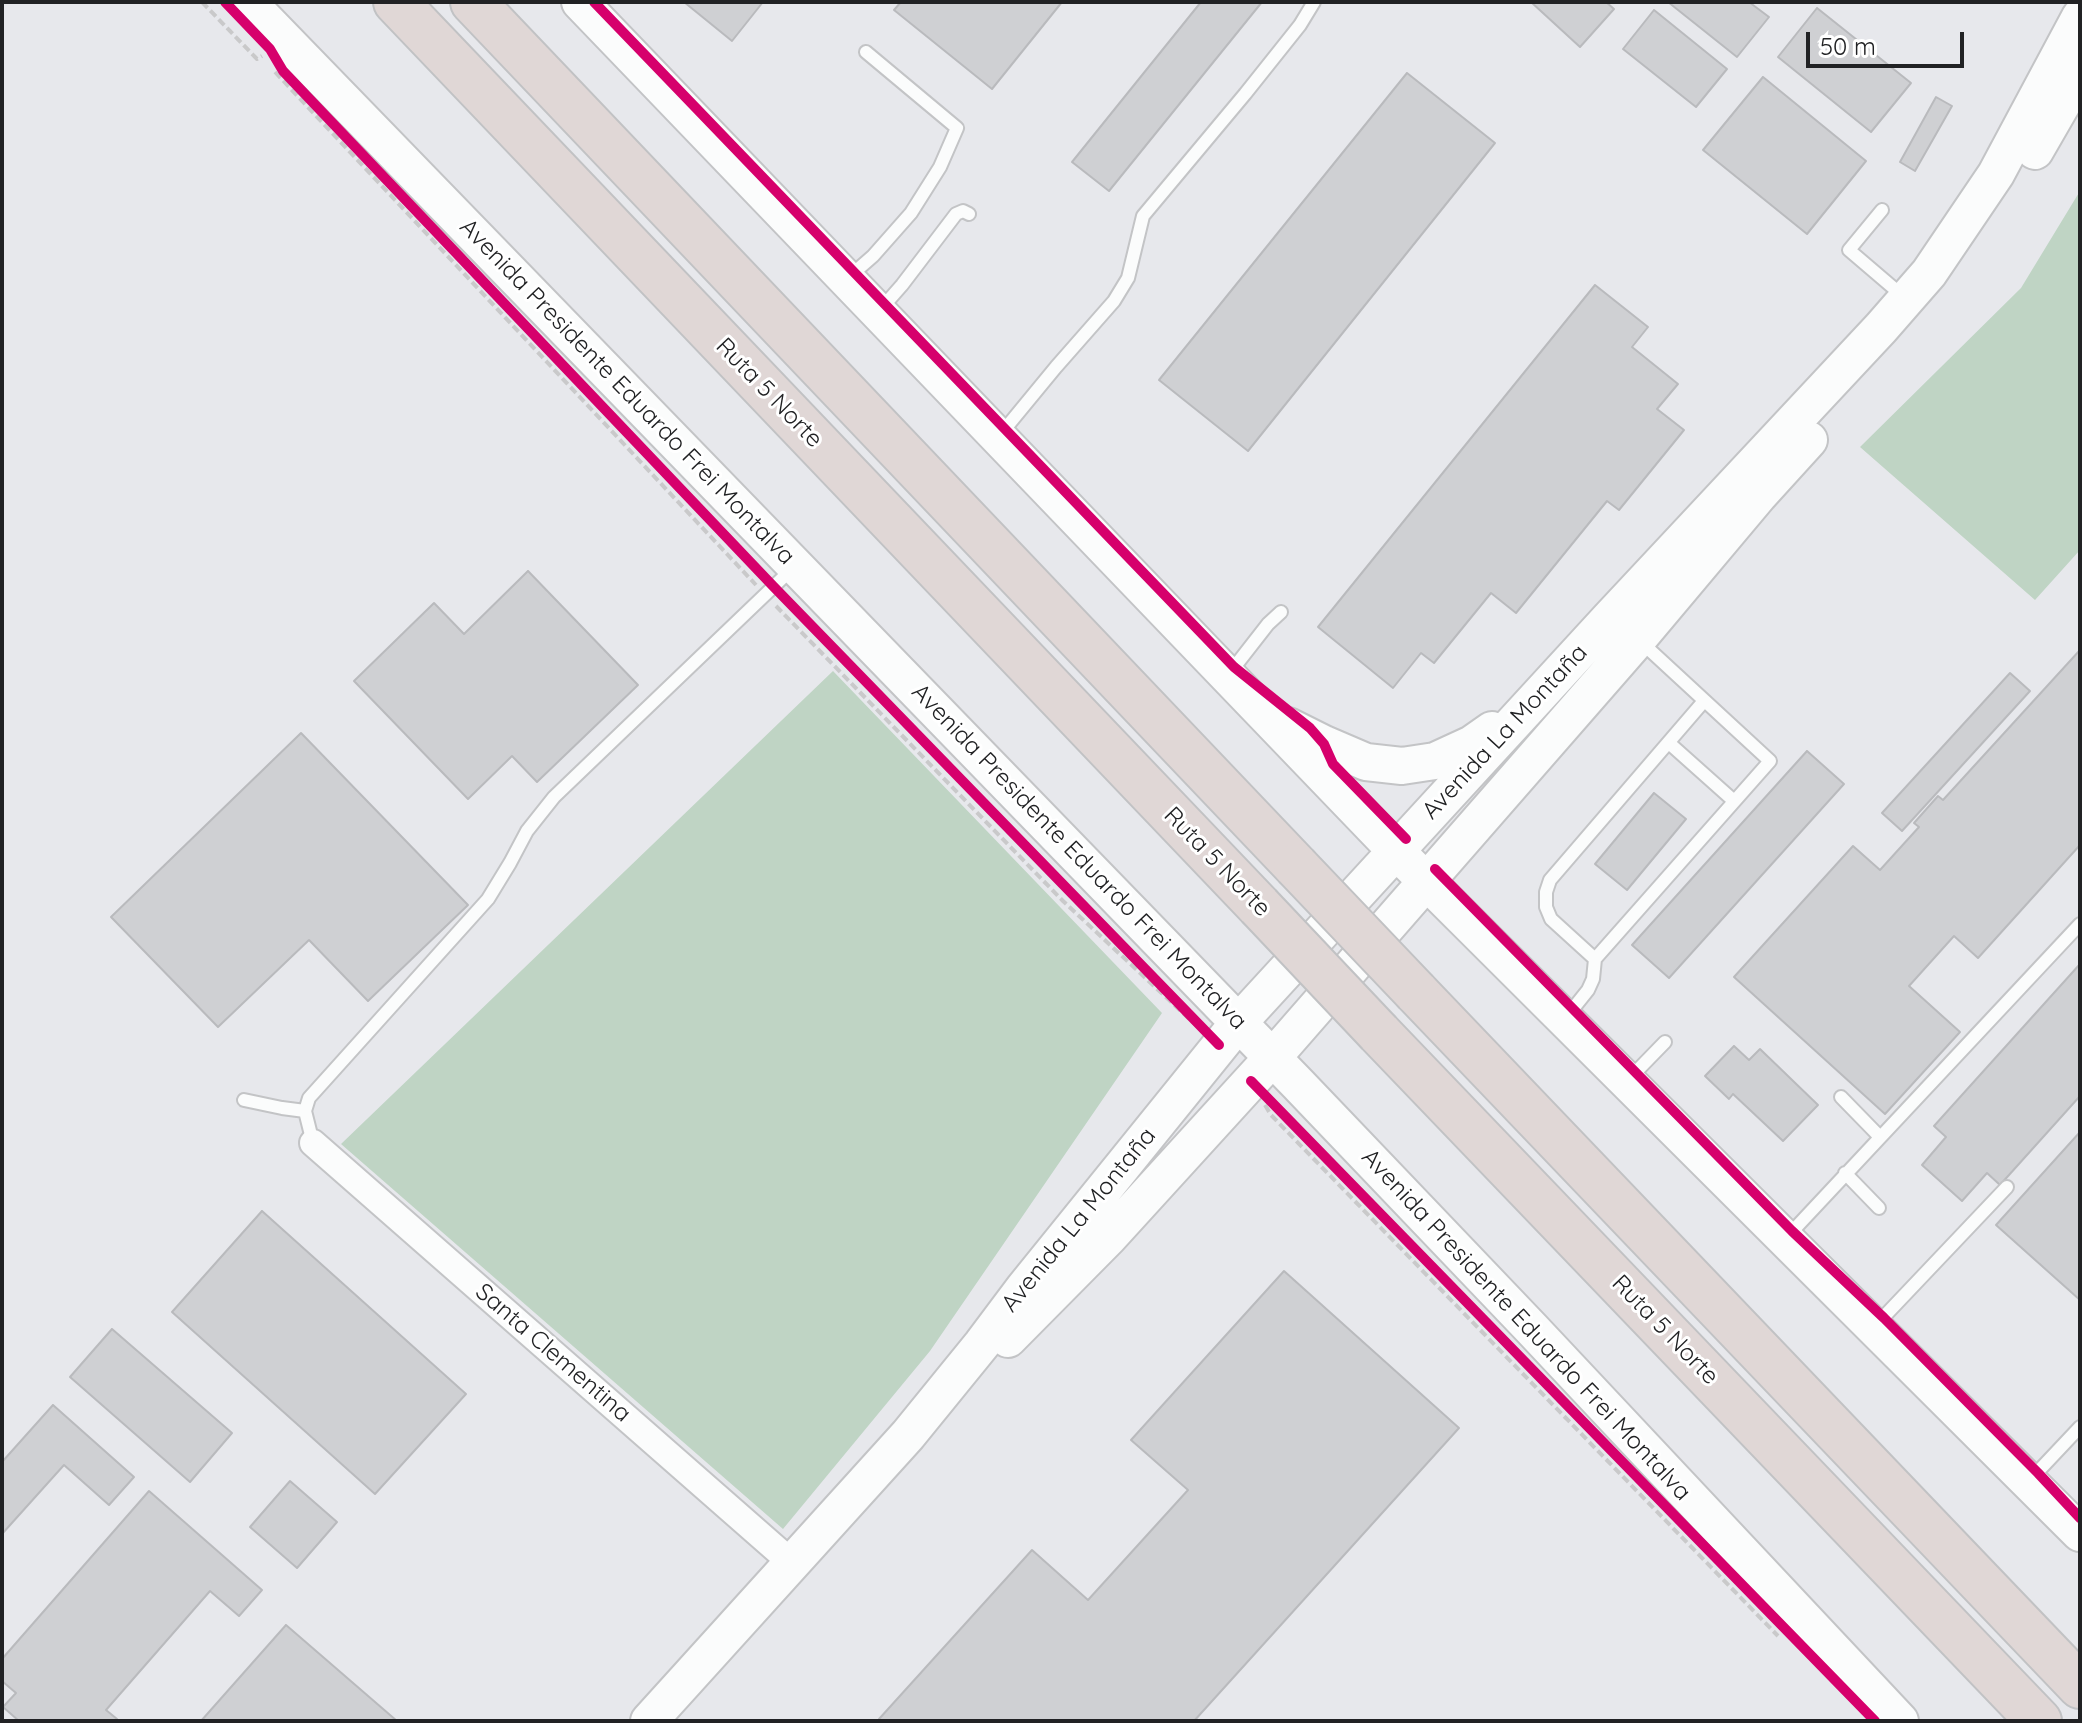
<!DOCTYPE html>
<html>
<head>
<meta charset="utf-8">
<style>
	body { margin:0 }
	#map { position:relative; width:2082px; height:1723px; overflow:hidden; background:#e7e8ec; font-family:Quicksand,sans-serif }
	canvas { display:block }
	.frame { position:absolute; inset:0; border:4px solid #212224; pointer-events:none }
	.scale { position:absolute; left:1806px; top:32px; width:158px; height:36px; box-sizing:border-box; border:4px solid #212224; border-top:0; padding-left:10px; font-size:24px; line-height:28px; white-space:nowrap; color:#212224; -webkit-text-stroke:6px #fff; paint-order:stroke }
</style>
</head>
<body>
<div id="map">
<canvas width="2082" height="1723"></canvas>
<div class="frame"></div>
<div class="scale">50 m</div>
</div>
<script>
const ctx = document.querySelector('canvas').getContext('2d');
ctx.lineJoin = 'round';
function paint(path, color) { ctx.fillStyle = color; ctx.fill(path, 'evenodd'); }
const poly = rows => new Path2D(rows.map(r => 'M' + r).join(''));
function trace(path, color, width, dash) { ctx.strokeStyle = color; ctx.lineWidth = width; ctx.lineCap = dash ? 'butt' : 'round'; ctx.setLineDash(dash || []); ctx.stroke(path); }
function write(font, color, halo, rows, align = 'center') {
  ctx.font = font + ' Quicksand,sans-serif'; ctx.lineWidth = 6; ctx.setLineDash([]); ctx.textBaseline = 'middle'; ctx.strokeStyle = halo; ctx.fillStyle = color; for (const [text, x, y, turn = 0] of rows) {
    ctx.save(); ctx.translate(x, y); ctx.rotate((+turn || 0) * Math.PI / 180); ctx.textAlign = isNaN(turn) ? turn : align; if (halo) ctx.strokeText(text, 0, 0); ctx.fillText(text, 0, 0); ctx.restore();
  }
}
const green = poly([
	[2080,191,2080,550,2035,600,1860,447,2021,288],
	[833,671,1162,1013,930,1351,783,1529,341,1144]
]);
const building = poly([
	[684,2,763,2,732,41,684,2],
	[901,2,1062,2,992,89,894,10,901,2],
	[1201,2,1262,2,1109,191,1072,162,1201,2],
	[1531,2,1606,2,1614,9,1580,47,1531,2],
	[1668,2,1749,2,1769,17,1737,57,1668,2],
	[1817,8,1911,83,1871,132,1778,57,1817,8],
	[1654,10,1727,69,1696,107,1623,49,1654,10],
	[1407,73,1495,143,1248,451,1159,380,1407,73],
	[1763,77,1866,161,1807,234,1703,150,1763,77],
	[1936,97,1952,106,1915,171,1900,162,1936,97],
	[1595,285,1648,327,1632,347,1678,384,1657,409,1684,430,1619,510,1607,501,1516,613,1491,593,1434,663,1421,653,1393,688,1318,627,1595,285],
	[528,571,638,685,537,782,512,756,468,799,354,681,434,603,464,634,528,571],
	[2080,650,2080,845,1978,958,1954,936,1909,986,1960,1032,1885,1114,1734,977,1853,846,1880,870,1919,827,1914,823,1938,796,1943,800,2080,650],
	[2010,673,2030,691,1902,831,1882,813,2010,673],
	[301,733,468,905,368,1001,309,940,218,1027,111,917,301,733],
	[1807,751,1844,784,1669,978,1632,945,1807,751],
	[1654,793,1686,819,1627,890,1595,864,1654,793],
	[2080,964,2080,1096,2000,1185,1987,1173,1962,1201,1922,1165,1946,1137,1934,1126,2080,964],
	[1734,1046,1749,1060,1760,1049,1818,1105,1783,1141,1733,1094,1729,1099,1705,1076,1734,1046],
	[2080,1132,2080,1300,1996,1225,2080,1132],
	[262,1211,466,1394,375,1494,172,1312,262,1211],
	[1284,1271,1459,1428,1194,1721,881,1721,879,1719,1032,1550,1088,1600,1188,1490,1131,1440,1284,1271],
	[112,1329,232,1433,190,1482,70,1377,112,1329],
	[53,1405,134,1477,109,1505,64,1465,2,1534,2,1462,53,1405],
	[290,1481,337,1522,297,1568,250,1527,290,1481],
	[149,1491,262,1590,239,1616,210,1591,106,1710,117,1719,115,1721,19,1721,3,1707,16,1693,2,1681,2,1659,149,1491],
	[286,1625,397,1721,201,1721,286,1625]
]);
const path = poly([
	[202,2,257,59,262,56],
	[275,72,756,585],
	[776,606,1063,901,1200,1029],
	[1265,1105,1271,1115,1778,1636]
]);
const lane = poly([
	[1882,210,1849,250,1904,297],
	[849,277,873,256,911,213,940,167,957,128,866,52],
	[880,310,902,285,956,214,963,211,969,214],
	[1000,435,1056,367,1114,301,1128,278,1143,216,1245,94,1300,25,1314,2],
	[1229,674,1268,624,1281,612],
	[1669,743,1734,801],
	[1595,959,1551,919,1546,907,1546,892,1550,880,1704,701],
	[1568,1015,1588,990,1593,979,1595,959,1770,761,1640,641],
	[1628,1080,1665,1042],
	[1841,1097,1880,1137],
	[244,1100,282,1108,305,1111],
	[313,1143,305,1111,309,1098,488,899,510,863,527,831,554,797,794,567],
	[1845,1173,1879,1208],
	[1787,1237,2080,924],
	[1877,1324,2007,1187],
	[2030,1480,2080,1427]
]);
const street = poly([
	[313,1143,792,1563]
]);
const secondary = poly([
	[248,2,1298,1084,1532,1329,1900,1721],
	[580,2,1395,850,2080,1533],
	[2035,151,2080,73],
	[1288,726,1324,744,1366,762,1402,766,1435,761,1472,744,1492,730],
	[1008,1339,1108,1238,1273,1057,1638,639,1759,495,1809,440],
	[649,1721,908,1435,982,1344,1024,1288,1239,1022,1609,619,1881,328,1929,273,1996,174,2080,17]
]);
const highway = poly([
	[396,2,1259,906],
	[473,2,1296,866],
	[1416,992,2080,1686],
	[1379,1033,2039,1721]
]);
const highwayBridge = poly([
	[1296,866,1416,992],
	[1259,906,1379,1033]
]);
const cycleway = poly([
	[225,2,270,49,283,71,773,586,1219,1045],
	[594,2,1234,667,1310,728,1324,744,1333,764,1406,839],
	[1435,869,1792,1231,1884,1318,2038,1473,2080,1518],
	[1251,1081,1875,1721]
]);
const streetNames = [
	["Avenida Presidente Eduardo Frei Montalva",627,392,46],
	["Ruta 5 Norte",769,393,46],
	["Avenida La Montaña",1505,732,-47],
	["Avenida Presidente Eduardo Frei Montalva",1079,857,46],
	["Ruta 5 Norte",1217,862,46],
	["Avenida La Montaña",1079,1220,-51],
	["Avenida Presidente Eduardo Frei Montalva",1526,1325,47],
	["Ruta 5 Norte",1665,1330,46],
	["Santa Clementina",553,1353,41]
];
paint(green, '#bfd4c4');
paint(building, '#cfd0d3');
trace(building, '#b9babd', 2);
trace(lane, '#c3c4c6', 16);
trace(street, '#c3c4c6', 30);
trace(secondary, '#c3c4c6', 40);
trace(highway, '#c1c2c4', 48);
trace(path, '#c9c9ca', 4, [8, 4]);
trace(lane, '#fbfcfc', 12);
trace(street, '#fbfcfc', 26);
trace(secondary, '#fbfcfc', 36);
trace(highway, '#e0d7d6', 44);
trace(highwayBridge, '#c1c2c4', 48, []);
trace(highwayBridge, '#e0d7d6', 44);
trace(cycleway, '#d6006c', 10);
write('24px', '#212224', '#fff', streetNames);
</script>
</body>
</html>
